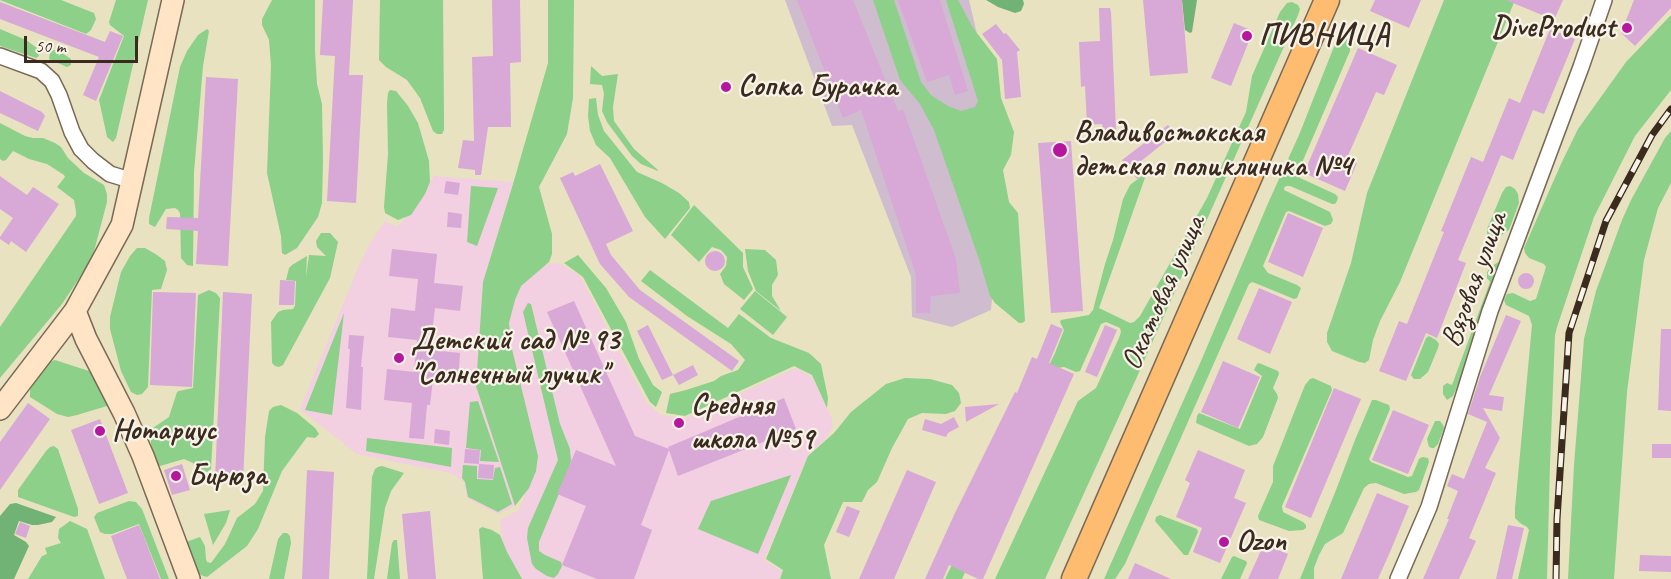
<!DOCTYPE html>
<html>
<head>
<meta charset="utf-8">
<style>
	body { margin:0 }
	#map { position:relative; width:1671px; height:579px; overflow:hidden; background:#e8e2c0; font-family:Caveat,sans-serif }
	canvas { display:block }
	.scale { position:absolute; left:24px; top:36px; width:114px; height:27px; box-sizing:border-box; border:3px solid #3b2a1e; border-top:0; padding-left:8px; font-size:18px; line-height:21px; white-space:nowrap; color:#3b2a1e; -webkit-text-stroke:4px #f7f3e8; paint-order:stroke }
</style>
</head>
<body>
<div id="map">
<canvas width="1671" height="579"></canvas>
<div class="scale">50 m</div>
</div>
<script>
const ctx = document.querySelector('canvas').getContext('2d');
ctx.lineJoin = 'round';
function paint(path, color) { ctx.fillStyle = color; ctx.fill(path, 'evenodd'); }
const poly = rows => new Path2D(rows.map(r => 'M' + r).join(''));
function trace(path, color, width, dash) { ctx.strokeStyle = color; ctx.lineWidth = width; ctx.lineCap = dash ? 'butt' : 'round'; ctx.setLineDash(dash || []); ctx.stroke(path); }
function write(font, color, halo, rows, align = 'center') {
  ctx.font = font + ' Caveat,sans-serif'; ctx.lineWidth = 4.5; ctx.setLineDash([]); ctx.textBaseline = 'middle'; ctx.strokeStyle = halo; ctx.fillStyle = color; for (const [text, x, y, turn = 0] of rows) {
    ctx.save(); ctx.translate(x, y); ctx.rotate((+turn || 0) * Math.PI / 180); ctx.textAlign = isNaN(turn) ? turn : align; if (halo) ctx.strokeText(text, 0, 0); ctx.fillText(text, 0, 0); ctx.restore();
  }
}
const built = poly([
	[434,176,513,182,483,282,476,386,515,506,498,514,467,498,464,482,456,476,446,472,357,454,300,409,360,263,371,242,385,221,397,227,415,208],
	[552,263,561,264,580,276,647,403,661,415,686,418,796,368,812,377,832,419,833,427,825,440,808,455,764,560,782,571,779,579,506,579,500,520,519,510,534,471,507,325,520,279,537,267]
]);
const industrial = poly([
	[785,0,969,0,991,94,995,264,991,310,952,327,912,317,911,277,852,125,832,126]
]);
const green = poly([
	[0,0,61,0,94,13,96,19,91,30,86,34],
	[116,0,148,0,116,138,113,142,107,137,99,100,124,36,110,25,109,22],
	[272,0,315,0,315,51,317,84,322,104,323,161,322,203,318,217,297,248,285,255,282,253,281,236,267,173,271,66,269,40,262,25,262,19],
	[380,0,443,0,444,115,444,130,442,134,437,134,433,131,420,98,407,80,386,67,379,60],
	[548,0,574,0,573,98,567,134,539,187,552,234,552,254,549,262,521,286,515,300,509,323,511,345,538,456,536,471,529,488,515,506,476,386,483,282,513,184,548,63],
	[873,0,894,0,921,82,931,95,948,106,961,111,975,107,978,101,946,0,958,0,973,28,997,59,1001,98,1014,132,1011,155,1003,170,1009,202,1018,213,1025,321,1022,323,1019,323,995,303,990,296,980,262,934,130,920,104,900,80],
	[1444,0,1515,0,1400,282,1380,321,1373,340,1369,360,1365,363,1359,362,1332,351,1327,342,1327,333,1351,263,1367,193],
	[1292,2,1298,5,1300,9,1298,15,1136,379,1045,579,995,579,1078,401,1096,388,1119,338,1121,332,1120,328,1106,322,1101,324,1080,371,1076,372,1064,367,1058,368,962,579,945,579,1055,353,1064,330,1060,322,1061,320,1089,315,1093,310,1105,264,1113,240,1123,199,1130,185,1147,172,1099,308,1130,323,1134,322,1140,316,1207,198,1246,112,1252,76,1280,12,1287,3],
	[1671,15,1671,90,1635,136,1594,217,1557,327,1555,335,1550,464,1547,579,1518,579,1529,530,1527,527,1520,523,1515,518,1515,508,1532,325,1529,316,1506,305,1504,300,1507,294,1513,293,1530,301,1536,299,1546,267,1544,264,1529,258,1525,253,1524,248,1561,164,1578,129,1626,62],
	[0,29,26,40,37,48,39,56,36,58,0,46],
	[207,29,209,31,203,66,194,172,193,266,187,265,181,258,180,213,178,210,175,208,166,209,155,227,149,224,149,218,180,67,187,51,198,35],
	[1343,29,1347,30,1350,36,1350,51,1298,172,1300,178,1335,194,1338,197,1337,201,1335,204,1332,204,1290,186,1286,186,1284,188,1284,190,1330,212,1333,220,1331,224,1325,226,1289,211,1286,212,1263,266,1268,273,1297,285,1301,288,1297,298,1294,299,1255,283,1252,282,1249,284,1125,564,1115,579,1104,579,1201,361,1269,201,1299,135,1339,34],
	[54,50,59,51,71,59,71,65,67,67,49,59,50,52],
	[591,66,602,76,618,74,613,107,614,121,634,149,658,170,658,171,641,164,632,156,607,122,602,111,604,94,602,85,590,84],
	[390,90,396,91,408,106,418,123,429,161,430,182,425,194,411,215,398,220,385,213,384,207,388,154,387,103,388,93],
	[596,98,598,115,604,131,637,172,662,183,679,193,689,202,690,208,665,239,645,217,610,158,596,145,590,131,588,116,589,99],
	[0,123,25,136,33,138,43,138,55,143,61,147,68,158,84,173,104,185,107,194,107,202,92,259,62,304,0,378,0,327,76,216,76,211,74,200,57,187,65,177,64,175,47,164,29,159,13,151,6,160,3,161,0,159],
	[1671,131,1671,183,1658,208,1644,260,1627,392,1614,579,1568,579,1574,465,1584,339,1596,291,1622,220,1631,200,1665,138],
	[471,186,498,188,477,246,467,242],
	[1510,186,1515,189,1518,194,1519,203,1509,230,1495,240,1489,239,1487,237,1487,229,1502,193,1506,187],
	[694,205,743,253,743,267,753,289,744,300,724,284,720,274,726,266,727,257,721,250,712,247,699,262,671,235],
	[321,233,330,233,338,242,330,278,283,365,279,367,275,366,272,363,271,322,278,312,283,310,293,309,295,306,296,281,286,280,289,268,292,265,307,256,306,277,309,255,326,256,317,247,316,241],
	[137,248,145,248,157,255,165,261,167,270,161,289,152,290,148,387,142,394,137,395,131,392,121,371,110,329,110,317,121,272,130,256],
	[745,249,765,250,776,260,778,275,772,285,772,296,781,311,756,291,748,271],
	[578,255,606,288,626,322,639,359,653,385,662,392,656,407,650,402,583,277,564,263],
	[1499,262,1501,264,1468,361,1453,396,1447,400,1443,394,1443,386,1447,383,1452,385,1490,282,1487,278,1487,272,1491,266],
	[650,270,728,328,739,314,771,338,809,353,821,364,828,398,827,408,812,375,794,366,685,416,666,413,670,394,686,390,714,381,721,376,738,370,745,360,731,344,687,316,641,281],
	[209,290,216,293,220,298,211,469,207,472,199,470,193,463,184,459,160,466,157,465,152,453,150,433,153,428,169,417,177,392,179,391,193,388,198,295],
	[755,291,787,317,773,335,740,309],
	[528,303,531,304,560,424,570,449,571,461,567,474,539,542,539,551,545,555,561,562,562,566,558,574,554,578,547,576,536,569,532,564,527,538,528,528,558,460,523,312],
	[344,313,332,415,305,410],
	[1429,336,1436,340,1439,344,1438,348,1428,372,1420,379,1414,379,1411,375,1426,338],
	[55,360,92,372,108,401,107,406,77,415,68,417,57,414,30,397,30,390,44,367,47,363],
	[1259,363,1278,371,1279,374,1273,388,1277,394,1278,398,1263,437,1257,444,1249,446,1196,423,1197,416,1199,413,1240,429,1262,376,1254,370,1257,364],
	[905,378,930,379,952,385,959,393,961,403,955,411,946,414,922,413,908,419,892,448,877,482,868,490,862,502,843,502,824,545,831,579,780,579,783,570,766,559,808,456,834,433,851,412,886,384],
	[1313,378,1331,386,1332,390,1282,506,1283,512,1303,522,1306,525,1306,528,1303,530,1289,531,1259,520,1258,516,1273,482,1273,466,1305,385,1310,379],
	[1372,400,1376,400,1389,405,1390,409,1369,459,1371,462,1408,477,1412,476,1419,459,1422,457,1428,458,1429,462,1419,490,1416,492,1404,494,1376,483,1369,484,1364,488,1343,533,1325,544,1319,555,1314,568,1314,579,1300,579,1336,490,1355,440],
	[478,401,499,462,480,461,481,450,466,448,470,402],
	[281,405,297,413,315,428,319,434,315,438,307,437,282,471,258,529,247,546,207,577,203,576,198,573,185,545,186,542,200,537,205,546,206,559,207,562,211,563,225,544,237,518,255,504,263,491,265,437,269,411,273,407],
	[1435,421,1440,421,1443,425,1444,428,1438,444,1434,448,1432,448,1429,447,1427,439],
	[367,438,452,448,451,467,366,451],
	[54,446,58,449,78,509,78,516,74,517,18,497,18,490,46,451,50,447],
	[463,465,477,466,477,479,493,480,495,468,500,467,512,504,498,512,468,497,465,482,462,478],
	[382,466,404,473,391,491,385,508,374,579,367,579,372,477,375,469,378,467],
	[791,475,758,554,698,529,711,501],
	[129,501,136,502,142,509,169,579,161,579,139,524,112,534,105,534,100,532,94,517,97,513],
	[230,510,226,523,213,545,204,514],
	[1160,515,1197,529,1198,532,1188,555,1184,555,1155,521,1156,517],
	[70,521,87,529,105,579,28,579,42,556,47,554,45,548,61,543,58,538,59,529],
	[482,527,492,530,500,535,507,552,522,579,483,579,479,529],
	[283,533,287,533,290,536,291,543,284,579,269,579,278,539],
	[394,540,397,540,400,579,387,579,392,543],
	[1234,556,1246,561,1247,563,1240,579,1221,579,1232,557]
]);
const forest = poly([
	[986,0,1023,0,1024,4,1021,11,1015,13,998,7],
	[1182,0,1197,0,1192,32,1190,33,1185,30],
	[16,503,56,517,52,522,38,525,32,525,19,521,14,535,26,542,29,546,14,579,0,579,0,516,10,504]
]);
const building = poly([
	[323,0,353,0,349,75,363,75,356,203,327,201,335,56,320,55],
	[492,0,520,0,521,62,510,63,511,127,488,127,481,175,475,175,475,170,458,168,463,140,474,141,472,57,493,56],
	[797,0,853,0,898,111,903,109,956,259,960,293,931,296,930,313,916,313,916,275,861,110,843,118],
	[898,0,940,0,968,91,955,95,949,75,927,82],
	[1143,0,1182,0,1188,73,1150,76],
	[1375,0,1421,0,1409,28,1370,11],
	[1506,0,1563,0,1554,20],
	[1634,0,1671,0,1671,8,1635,46,1621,33],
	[0,2,105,42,110,31,123,36,96,101,83,95,99,57,0,19],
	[1099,8,1110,8,1111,12,1116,130,1103,130,1102,124,1087,125,1085,86,1081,87,1079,42,1100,41],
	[1234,23,1253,31,1231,86,1211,78],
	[996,24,1004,34,1006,33,1020,50,1017,52,1021,97,1005,99,1002,60,982,34],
	[1550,29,1575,39,1544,114,1533,110,1513,160,1501,155,1458,260,1466,263,1437,338,1426,333,1406,381,1379,371,1399,321,1407,324,1444,232,1441,231,1471,157,1483,162,1509,98,1520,103],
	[1358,48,1397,65,1384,95,1376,92,1347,158,1357,163,1345,191,1304,173],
	[206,77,238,79,228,266,196,264,198,231,166,229,167,217,198,218],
	[0,91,42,112,45,116,38,131,0,113],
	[1168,125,1175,134,1140,162,1147,171,1137,179,1122,160],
	[1071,141,1083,311,1051,313,1038,143],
	[600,164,633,231,606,244,611,255,640,290,739,361,732,371,629,297,600,264,560,178,573,172,575,176],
	[0,176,27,195,33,187,59,204,26,252,11,241,9,245,0,239,0,237,13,218,0,209],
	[446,181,460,183,458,195,444,193],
	[448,212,462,214,461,228,447,227],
	[1288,213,1323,228,1303,277,1268,262],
	[392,249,437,254,434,283,463,286,460,311,435,308,430,350,460,353,458,382,433,379,430,405,427,405,424,439,409,438,412,403,384,400,387,369,414,372,417,340,388,337,391,308,415,311,418,279,389,276],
	'705 261a10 10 0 1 1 20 0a10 10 0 1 1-20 0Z',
	'1518 281a8 8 0 1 1 16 0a8 8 0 1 1-16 0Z',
	[280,280,295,281,294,305,279,305],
	[1259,288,1292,302,1270,354,1237,339],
	[153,292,196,293,192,387,150,385],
	[223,292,252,294,243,481,215,480],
	[574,301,635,436,669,449,668,447,784,398,796,429,678,476,669,450,641,525,652,530,634,579,597,579,562,565,586,506,557,494,576,450,616,466,547,312],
	[1506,315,1521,321,1489,395,1504,397,1502,411,1483,408,1500,438,1485,468,1496,473,1469,538,1476,541,1459,579,1423,579,1449,519,1447,519,1458,491,1447,486,1449,481,1452,474,1464,479,1487,422,1468,414,1480,377],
	[1051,324,1063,329,1049,363,1074,374,983,579,978,579,949,565,943,579,925,579,954,515,1015,392,1017,393,1032,357,1037,359],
	[648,325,673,375,662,380,637,331],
	[1105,325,1117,330,1097,377,1085,372],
	[1661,329,1671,329,1671,411,1658,410],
	[349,335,364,336,361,367,363,367,361,410,346,408,350,349,348,349],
	[1223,361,1260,377,1238,428,1201,412],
	[693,365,698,375,679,385,673,375],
	[1334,388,1361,399,1311,518,1285,507],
	[28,403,50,419,0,490,0,442],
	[999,404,966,422,965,407],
	[1393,410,1429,425,1408,474,1372,460],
	[954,417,959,427,948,433,946,437,922,430,925,419,941,424],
	[100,419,128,493,99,504,71,430],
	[435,429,450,431,449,445,434,443],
	[1652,444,1671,444,1671,458,1652,458],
	[465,449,480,450,479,464,464,463],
	[1198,450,1245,470,1234,498,1246,503,1220,563,1193,552,1202,528,1176,517,1190,483,1185,480],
	[182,464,190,490,172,495,164,470],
	[479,464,494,465,493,479,478,478],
	[307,470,334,472,329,579,302,579],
	[907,470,936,482,894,579,859,579],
	[1377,493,1409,506,1390,552,1378,579,1341,579],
	[847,506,860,511,849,537,836,532],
	[430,511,436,579,408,579,402,514],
	[20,522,30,526,26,538,15,534],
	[139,525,144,537,160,579,127,579,117,553,111,536],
	[1508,525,1524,528,1512,579,1496,579],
	[1264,544,1288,554,1278,579,1248,579],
	[1640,555,1671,556,1671,572,1639,571],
	[1135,563,1171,579,1128,579]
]);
const street = poly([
	[0,56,41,71,52,81,59,95,72,132,81,149,93,161,110,174,133,181],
	[1398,579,1429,507,1490,311,1581,67,1604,0]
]);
const secondary = poly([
	[75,311,86,339,124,413,143,456,189,579],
	[0,409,75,311,122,225,173,0]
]);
const primary = poly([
	[1074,579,1327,0]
]);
const rail = poly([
	[1556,579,1557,519,1569,333,1606,221,1652,135,1671,109]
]);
const markers = [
	[1627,28,6,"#b5179e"],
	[1247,36,6,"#b5179e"],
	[726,87,6,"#b5179e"],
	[1060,150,8,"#b5179e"],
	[399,358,6,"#b5179e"],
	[679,423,6,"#b5179e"],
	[100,431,6,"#b5179e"],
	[176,476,6,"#b5179e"],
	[1224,542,6,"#b5179e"]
];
const poiNames = [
	["DiveProduct",1615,28,"right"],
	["ПИВНИЦА",1259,36],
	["Сопка Бурачка",738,87],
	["Владивостокская",1074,133],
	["детская поликлиника №4",1074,167],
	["Детский сад № 93",411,341],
	["\"Солнечный лучик\"",411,375],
	["Средняя",691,406],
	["школа №59",691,440],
	["Нотариус",112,431],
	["Бирюза",188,476],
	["Ozon",1236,542]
];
const streetNames = [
	["Вязовая улица",1475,280,-70],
	["Окатовая улица",1164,293,-66]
];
paint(built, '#f2cfe1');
paint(industrial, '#cfbdcf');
paint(green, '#8cd089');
paint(forest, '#71b275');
paint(building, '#d8a8d7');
trace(street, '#786a57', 18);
trace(secondary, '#786a57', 24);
trace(primary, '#786a57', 27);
trace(street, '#fff', 15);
trace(secondary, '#ffe4c6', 21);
trace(primary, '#febc70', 24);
trace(rail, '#3b2a1e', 7);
trace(rail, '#f7f3e8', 4.5, [14]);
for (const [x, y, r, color] of markers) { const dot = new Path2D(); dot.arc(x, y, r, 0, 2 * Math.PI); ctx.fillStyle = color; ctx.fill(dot); trace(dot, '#f7f3e8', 2); }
write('bold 30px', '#3b2a1e', '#f7f3e8', poiNames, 'left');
write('30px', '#3b2a1e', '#f7f3e8', streetNames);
</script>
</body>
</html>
